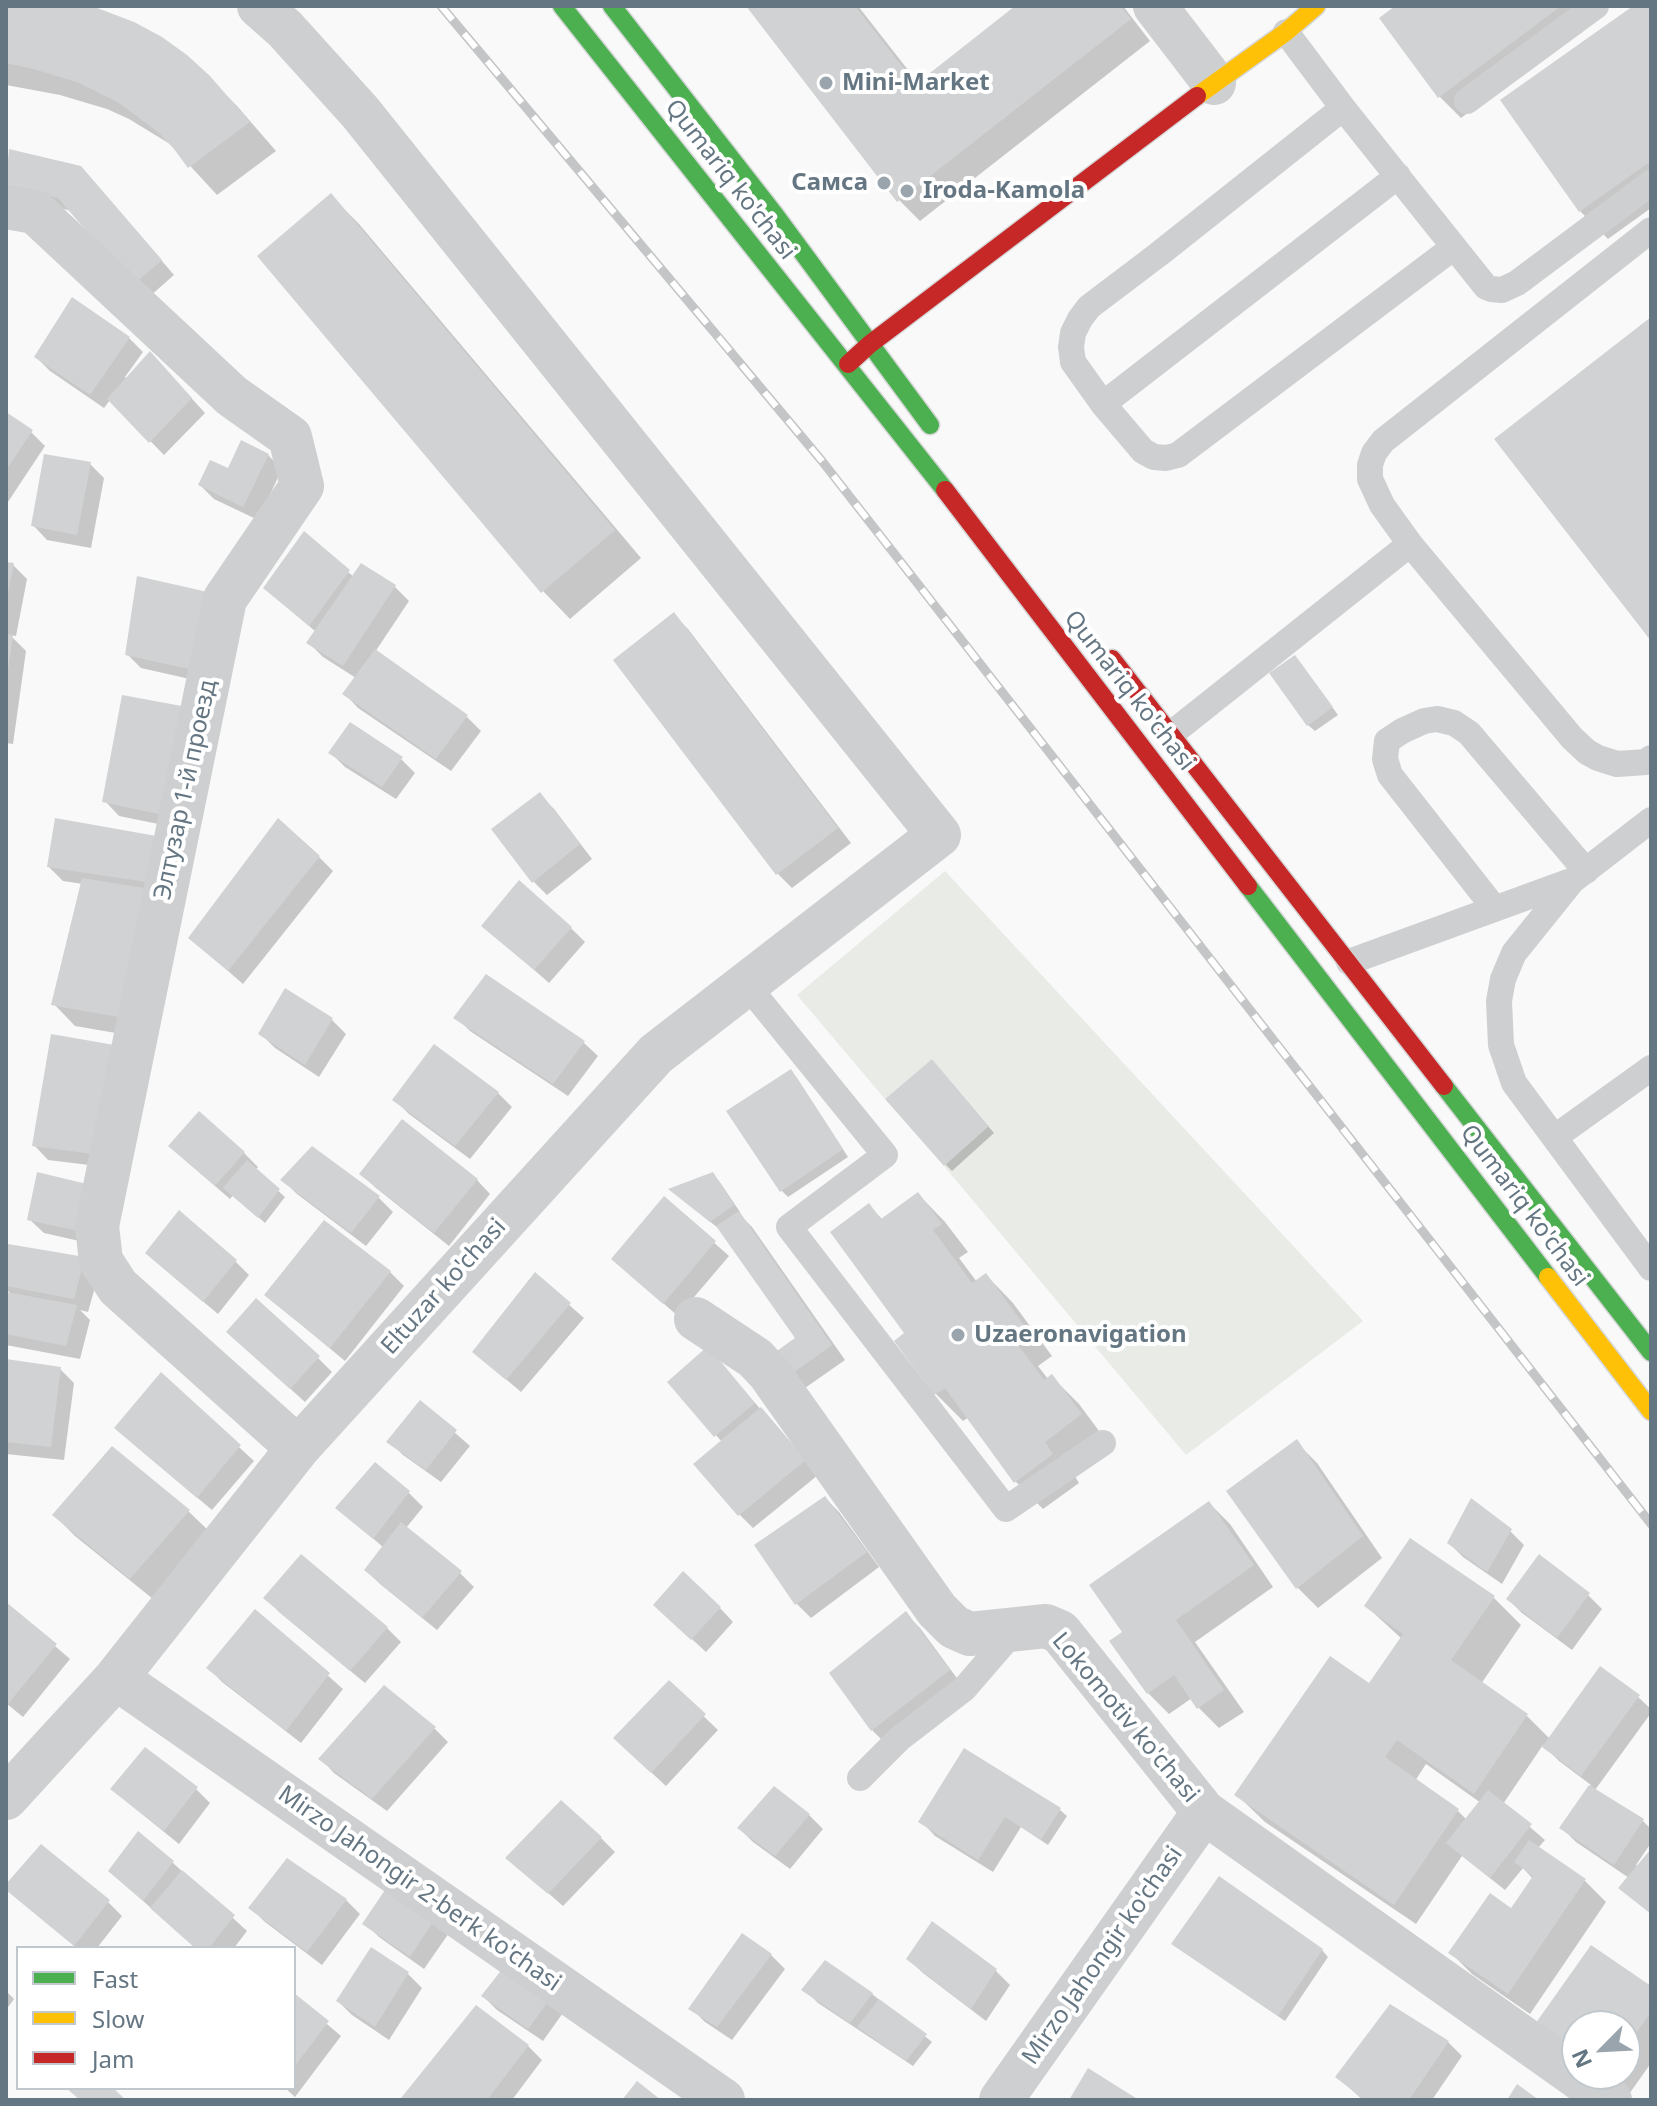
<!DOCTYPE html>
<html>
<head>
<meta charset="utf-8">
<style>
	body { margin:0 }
	#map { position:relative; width:1657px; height:2106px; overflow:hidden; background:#f9f9f9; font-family:"Noto Sans",sans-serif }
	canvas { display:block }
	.frame { position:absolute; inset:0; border:8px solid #657683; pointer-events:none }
	.legend { position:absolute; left:16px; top:1946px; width:280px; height:144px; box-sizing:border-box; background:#fff; border:2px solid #c1c8cd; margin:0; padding:10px 14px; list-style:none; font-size:24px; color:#657683 }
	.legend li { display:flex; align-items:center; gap:16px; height:40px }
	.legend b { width:40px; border:2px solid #c1c8cd }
	.north { position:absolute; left:1561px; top:2010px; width:80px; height:80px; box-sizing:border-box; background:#fff; border:2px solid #c1c8cd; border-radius:50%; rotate:246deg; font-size:22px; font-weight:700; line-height:32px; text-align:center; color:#657683 }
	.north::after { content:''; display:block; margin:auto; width:28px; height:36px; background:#99a4ac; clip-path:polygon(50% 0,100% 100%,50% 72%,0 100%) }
</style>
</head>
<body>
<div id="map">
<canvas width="1657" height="2106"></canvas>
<div class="frame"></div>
<ul class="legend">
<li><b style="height:10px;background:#4caf50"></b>Fast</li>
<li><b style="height:10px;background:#ffc107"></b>Slow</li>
<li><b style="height:10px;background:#c62828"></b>Jam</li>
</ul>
<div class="north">N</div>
</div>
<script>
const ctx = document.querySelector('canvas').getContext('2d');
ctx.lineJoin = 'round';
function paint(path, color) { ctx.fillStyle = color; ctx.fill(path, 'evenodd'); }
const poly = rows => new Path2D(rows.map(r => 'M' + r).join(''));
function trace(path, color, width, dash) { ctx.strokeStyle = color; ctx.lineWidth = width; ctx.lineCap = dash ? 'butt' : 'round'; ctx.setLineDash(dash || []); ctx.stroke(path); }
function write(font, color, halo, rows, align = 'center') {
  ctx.font = font + ' "Noto Sans",sans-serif'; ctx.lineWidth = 8; ctx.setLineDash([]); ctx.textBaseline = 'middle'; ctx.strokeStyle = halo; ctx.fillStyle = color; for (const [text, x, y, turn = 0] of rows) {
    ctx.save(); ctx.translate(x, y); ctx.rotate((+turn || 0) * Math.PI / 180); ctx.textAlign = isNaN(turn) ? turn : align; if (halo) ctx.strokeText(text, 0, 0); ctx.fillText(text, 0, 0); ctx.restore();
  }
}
const green = poly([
	[945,871,1363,1321,1186,1455,944,1166,989,1125,932,1059,885,1099,797,995]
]);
const shadow = poly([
	[6,6,84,6,208,77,237,106,276,151,217,195,170,144,129,119,107,109,60,95,6,85],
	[748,6,858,6,919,84,1019,6,1123,6,1150,41,920,221,899,200],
	[1398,6,1610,6,1461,118,1440,97,1381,18],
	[1637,6,1651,6,1651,208,1608,239,1580,211],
	[11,152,95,183,174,275,149,297,72,211,20,198,6,184],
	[331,196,359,224,641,558,570,619,543,591],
	[129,338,143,352,125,377,127,379,164,368,205,413,164,455,110,400,104,408,50,371,36,357],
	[6,414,31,432,45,446,6,505],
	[268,455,282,469,258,520,214,499,200,485,229,471],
	[90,464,104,478,91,548,47,540,33,525],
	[6,564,13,565,27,579,16,636,10,635,26,651,13,744,6,743],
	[361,566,395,587,409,601,375,652,467,717,481,731,451,771,358,708,345,694,356,678,323,657,309,643,316,632,280,601,348,572,354,577],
	[226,609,212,684,141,668,127,654],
	[674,615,688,629,851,843,792,888,778,874,615,660],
	[1301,664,1338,715,1315,731,1308,725],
	[200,723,178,828,119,816,105,801],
	[331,753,401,759,415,773,396,799,345,767],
	[540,795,554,809,592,859,547,895,533,881],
	[161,838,145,1038,75,1026,54,1004,83,884,63,881,49,867],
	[319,857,333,871,243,984,190,938],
	[484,926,571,928,585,942,549,983],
	[286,991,332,1020,346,1034,319,1077,275,1048,261,1034],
	[456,1017,584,1043,598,1056,568,1096,470,1031],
	[53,1036,114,1168,48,1160,34,1145],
	[938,1068,994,1133,952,1171,945,1164],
	[790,1071,797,1078,848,1157,788,1197,781,1190],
	[498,1093,512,1107,470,1159,409,1114,395,1100],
	[200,1114,244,1153,258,1167,255,1170,285,1197,265,1223,233,1195,230,1199,185,1160],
	[362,1174,477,1180,490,1194,449,1246,376,1188],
	[712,1174,719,1181,740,1212,738,1213,752,1227,845,1360,805,1388,791,1374,797,1339,718,1228,677,1195],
	[283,1180,379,1198,393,1212,366,1246,297,1194],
	[918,1194,945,1222,968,1252,959,1258,977,1282,986,1275,1013,1303,1052,1356,1038,1366,1048,1379,1052,1377,1079,1404,1108,1443,1071,1470,1079,1483,1043,1509,1016,1482,969,1417,963,1421,936,1394,897,1341,907,1334,869,1206,883,1220],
	[665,1199,729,1256,678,1316,628,1273],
	[104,1201,97,1245,44,1233,29,1219],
	[10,1246,99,1273,88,1312,80,1310,90,1320,80,1359,6,1345,6,1294,12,1295,6,1289,6,1261],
	[235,1261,249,1275,218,1314,162,1267],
	[390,1272,404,1286,345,1361,281,1308],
	[535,1275,584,1318,521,1392,474,1352],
	[243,1346,318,1358,332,1372,305,1402],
	[708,1349,818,1475,753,1528,739,1514,722,1442,670,1382],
	[6,1361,60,1369,74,1383,64,1460,6,1454],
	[161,1375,254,1461,212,1510,131,1442],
	[421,1403,470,1446,441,1482,403,1455,389,1441],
	[1296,1442,1317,1463,1382,1558,1318,1608,1297,1587],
	[409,1493,423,1507,406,1528,460,1573,474,1587,437,1630,380,1584,366,1570,384,1548,338,1508],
	[825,1498,839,1512,879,1567,811,1618,797,1604,757,1545],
	[1209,1503,1230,1524,1273,1587,1195,1642,1244,1712,1219,1728,1198,1707,1192,1698,1169,1714,1148,1693,1125,1633],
	[188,1511,210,1532,153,1599,75,1536,54,1515],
	[1510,1531,1524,1545,1502,1584,1463,1557,1449,1543],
	[1588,1595,1602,1609,1572,1650,1522,1613,1508,1599],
	[266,1598,387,1628,401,1642,365,1683,279,1612],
	[1494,1598,1521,1625,1481,1684,1527,1716,1550,1739,1638,1697,1651,1709,1651,1713,1595,1790,1642,1820,1651,1829,1651,1843,1636,1865,1639,1867,1651,1852,1651,1914,1621,1888,1629,1878,1576,1842,1562,1828,1591,1785,1559,1761,1543,1745,1503,1804,1545,1840,1538,1848,1585,1881,1606,1902,1530,2014,1472,1974,1451,1953,1511,1911,1533,1879,1523,1868,1505,1890,1462,1856,1416,1924,1265,1822,1237,1795,1370,1686,1402,1639,1366,1606],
	[1426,1764,1481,1803,1467,1820,1457,1810,1415,1781],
	[6,1604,70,1659,23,1717,6,1703],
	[720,1608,733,1622,706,1652,670,1619],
	[255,1611,343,1689,301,1743,222,1682,209,1668],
	[906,1614,920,1628,962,1685,886,1744,872,1730],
	[669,1683,718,1730,666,1786,629,1752],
	[434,1728,448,1742,387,1811,334,1773,321,1759],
	[1023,1787,1060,1810,1067,1816,1048,1845,1021,1827,993,1872,935,1836,921,1821],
	[113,1788,196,1789,210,1803,179,1844,127,1802],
	[809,1815,823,1829,790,1869,753,1842,739,1828],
	[601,1838,615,1852,563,1906,508,1858],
	[172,1862,247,1931,234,1948,196,1948,124,1884],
	[390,1887,449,1933,424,1969,379,1937,365,1923],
	[346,1900,360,1914,322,1965,265,1922,251,1908],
	[20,1901,108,1902,122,1916,97,1948,77,1948],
	[932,1923,996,1971,1010,1985,986,2021,923,1973,908,1959],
	[372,1950,408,1974,422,1988,389,2040,352,2015,338,2001],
	[1181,1950,1322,1950,1328,1957,1285,2021],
	[771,1955,785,1969,732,2040,705,2022,691,2008],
	[508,1966,565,2010,543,2041,497,2010,483,1996],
	[804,1989,872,1994,932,2042,913,2066,818,2003],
	[1651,1989,1651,2063,1627,2097,1594,2074,1625,2074,1625,2026,1536,2027],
	[6,1991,14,1999,6,2010],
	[294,1996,341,2036,295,2097,285,2088,294,2088],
	[1390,2007,1448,2042,1462,2056,1432,2100,1363,2100,1337,2077],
	[476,2008,528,2046,542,2060,512,2100,405,2100]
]);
const building = poly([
	[6,6,92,6,134,22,162,37,187,55,210,76,250,122,188,168,174,149,158,132,119,103,77,82,30,68,6,63],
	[746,6,855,6,916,84,1015,6,1120,6,1131,19,897,202],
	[1395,6,1561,6,1438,98,1379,18],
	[1633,6,1651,6,1651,161,1579,212,1500,100],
	[9,149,81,166,162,260,133,285,58,198,6,185],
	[331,193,615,530,541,593,257,256],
	[72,297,130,337,90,395,34,357],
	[1651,317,1651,641,1494,439],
	[150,351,192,398,149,443,107,399],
	[6,412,33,430,6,470],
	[241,440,269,454,243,507,198,485,210,460,228,468],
	[44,454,91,462,77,535,31,526],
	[304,531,350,570,309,626,263,588],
	[6,562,14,563,7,597,6,597],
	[361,563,396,585,343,666,306,643],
	[137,576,212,593,198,671,125,655],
	[674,612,838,828,776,875,613,660],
	[6,634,13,635,8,669,6,669],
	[375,649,468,715,436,759,342,694],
	[1295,655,1333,707,1307,726,1269,673],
	[122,695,187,707,164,815,102,802],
	[350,722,403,757,382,787,328,753],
	[540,792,580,844,532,883,491,829],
	[55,818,162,837,153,883,47,867],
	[278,818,320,856,228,971,188,938],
	[82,878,157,890,124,1018,51,1005],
	[519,880,572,927,534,970,481,926],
	[486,974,585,1041,553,1084,453,1018],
	[285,988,333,1018,305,1065,258,1034],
	[51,1034,120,1046,101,1155,32,1146],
	[434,1044,499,1092,455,1146,392,1100],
	[932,1059,989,1126,944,1166,885,1099],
	[791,1069,843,1149,780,1192,726,1111],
	[199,1111,245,1152,215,1186,168,1146],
	[402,1119,478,1179,434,1233,359,1174],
	[312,1146,380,1196,351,1233,280,1180],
	[247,1160,280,1189,258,1218,223,1188],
	[37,1172,91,1185,84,1232,27,1220],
	[713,1172,734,1205,710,1222,668,1189],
	[918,1192,942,1224,933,1230,972,1283,986,1273,1026,1328,1012,1337,1044,1380,1052,1374,1082,1414,1045,1442,1053,1454,1014,1483,945,1388,934,1395,894,1341,904,1333,830,1232,869,1203,881,1219],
	[664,1196,716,1241,663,1304,611,1259],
	[179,1210,237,1260,203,1302,145,1253],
	[739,1211,832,1345,790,1375,774,1353,795,1338,716,1226],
	[324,1220,391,1271,330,1348,264,1295],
	[8,1244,85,1257,74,1299,6,1286,6,1252],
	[535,1272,571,1303,506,1380,472,1352],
	[6,1292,77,1305,66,1346,6,1334],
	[256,1298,320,1356,290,1389,226,1332],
	[708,1346,755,1403,714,1437,667,1382],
	[6,1359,61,1367,51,1447,6,1442],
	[161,1372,241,1445,197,1498,114,1428],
	[420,1400,457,1430,426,1470,386,1442],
	[761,1407,806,1460,738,1516,693,1464],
	[1297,1439,1363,1536,1296,1589,1226,1491],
	[112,1446,190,1510,130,1579,52,1515],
	[375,1462,410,1491,373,1539,335,1508],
	[825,1496,867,1552,795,1605,754,1545],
	[1471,1498,1512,1529,1487,1572,1447,1543],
	[1209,1501,1254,1565,1176,1620,1224,1690,1197,1709,1174,1675,1147,1694,1109,1641,1122,1632,1089,1585],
	[401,1522,462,1571,422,1618,364,1570],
	[1410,1538,1495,1596,1451,1660,1528,1714,1474,1794,1397,1740,1385,1757,1459,1809,1394,1905,1234,1795,1330,1656,1369,1683,1403,1634,1364,1606],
	[301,1554,388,1627,350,1671,263,1598],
	[1539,1554,1590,1593,1557,1638,1506,1599],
	[683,1571,721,1607,691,1640,653,1605],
	[6,1602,57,1644,8,1704,6,1703],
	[255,1609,330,1673,286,1731,206,1668],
	[906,1611,950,1670,871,1731,829,1673],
	[1600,1666,1640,1695,1581,1776,1542,1747],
	[669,1680,706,1714,651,1773,613,1738],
	[384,1685,436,1727,372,1799,318,1759],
	[145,1747,198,1787,164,1831,110,1789],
	[964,1748,1061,1808,1041,1840,1005,1817,978,1860,918,1822],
	[1589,1785,1644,1819,1614,1865,1559,1828],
	[774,1786,810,1814,775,1856,737,1828],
	[1488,1790,1532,1824,1490,1878,1446,1843],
	[561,1800,602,1837,548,1894,505,1858],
	[138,1831,174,1861,143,1901,108,1871],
	[1529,1840,1586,1879,1508,1994,1448,1953,1490,1893,1511,1908,1533,1876,1514,1862],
	[41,1844,110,1900,74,1946,6,1890,6,1884],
	[1651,1849,1651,1914,1618,1888],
	[287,1858,347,1899,307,1952,248,1908],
	[182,1870,235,1915,209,1948,195,1948,150,1908],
	[1219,1876,1323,1949,1278,2016,1171,1944],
	[389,1884,436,1917,410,1957,362,1924],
	[932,1921,997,1969,971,2009,906,1959],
	[742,1933,772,1954,717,2027,688,2009],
	[1591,1945,1651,1986,1651,2012,1625,2049,1625,2026,1577,2026,1577,2058,1533,2027],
	[371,1947,409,1972,375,2027,336,2001],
	[825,1960,873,1993,850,2023,801,1990],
	[507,1963,553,1995,528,2029,481,1996],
	[294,1993,329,2021,294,2067],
	[879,1999,927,2034,906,2061,857,2027],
	[1390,2004,1449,2041,1409,2100,1365,2100,1335,2077],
	[476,2005,529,2045,487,2100,403,2100,401,2098],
	[1088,2068,1139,2100,1069,2100],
	[637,2081,661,2100,622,2100],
	[1517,2084,1539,2100,1507,2100],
	[66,2088,113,2088,126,2100,80,2100]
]);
const lane = poly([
	[1286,32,1343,108,1486,287,1491,289,1502,290,1517,283,1651,183],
	[1467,101,1596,6],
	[1343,108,1159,254,1089,307,1080,319,1073,333,1071,347,1073,362,1103,404,1143,451,1154,457,1166,458,1178,455,1454,247],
	[1103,404,1398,176],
	[1410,544,1572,738,1587,752,1598,758,1617,764,1646,762,1651,758],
	[1171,734,1410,544,1382,505,1370,479,1370,465,1374,453,1383,441,1651,230],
	[1651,820,1572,881,1514,953,1503,979,1499,1001,1501,1045,1514,1083,1651,1268],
	[1495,909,1390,775,1385,759,1387,741,1402,731,1424,721,1437,719,1454,723,1469,733,1586,871],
	[1349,962,1571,881],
	[746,984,885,1155,789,1227,1006,1509,1103,1443],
	[1555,1137,1651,1068],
	[860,1778,899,1739,964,1689,1015,1630]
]);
const street = poly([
	[1155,6,1214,83],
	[6,207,35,212,232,396,290,437,302,486,225,599,97,1226,101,1261,118,1287,298,1448],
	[696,1319,755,1358,769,1373,937,1610,954,1627,970,1634,1046,1626,1060,1632,1204,1812,1610,2100],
	[116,1678,723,2100],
	[6,1798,116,1678,298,1448,656,1054,939,835,360,112,285,29,259,6],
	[1001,2100,1204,1812]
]);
const fast = poly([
	[562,6,945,490],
	[612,6,775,215,930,425],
	[1248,886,1548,1277],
	[1444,1086,1651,1352]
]);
const slow = poly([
	[1197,96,1286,32,1316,6],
	[1548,1277,1651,1411]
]);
const jam = poly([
	[848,364,870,344,1197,96],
	[945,490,1248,886],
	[1112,659,1444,1086]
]);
const rail = poly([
	[441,6,822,461,1651,1524]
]);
const markers = [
	[826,83,8,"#99a4ac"],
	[884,183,8,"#99a4ac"],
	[907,191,8,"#99a4ac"],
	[958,1335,8,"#99a4ac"]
];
const poiNames = [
	["Mini-Market",842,83],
	["Самса",868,183,"right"],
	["Iroda-Kamola",923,191],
	["Uzaeronavigation",974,1335]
];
const streetNames = [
	["Qumariq ko'chasi",730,180,52],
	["Qumariq ko'chasi",1129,691,52],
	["Элтузар 1-й проезд",186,790,-78],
	["Qumariq ko'chasi",1524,1206,53],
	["Eltuzar ko'chasi",444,1287,-48],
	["Lokomotiv ko'chasi",1125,1718,50],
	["Mirzo Jahongir 2-berk ko'chasi",419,1889,35],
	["Mirzo Jahongir ko'chasi",1103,1956,-55]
];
paint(green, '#e8ebe6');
paint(shadow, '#0003');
paint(building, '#d0d2d3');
trace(fast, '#d5d6d7', 21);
trace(slow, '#d5d6d7', 21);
trace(jam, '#d5d6d7', 21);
trace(lane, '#cecfd0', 26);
trace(street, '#cecfd0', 44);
trace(fast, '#4caf50', 18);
trace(slow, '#ffc107', 18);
trace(jam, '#c62828', 18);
trace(rail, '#c3c5c6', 9);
trace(rail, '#fff', 6, [18]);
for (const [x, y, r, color] of markers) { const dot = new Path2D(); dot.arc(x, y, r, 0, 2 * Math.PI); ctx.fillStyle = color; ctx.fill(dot); trace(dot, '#fff', 3); }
write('bold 24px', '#657683', '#fff', poiNames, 'left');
write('24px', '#657683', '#fff', streetNames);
</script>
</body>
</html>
